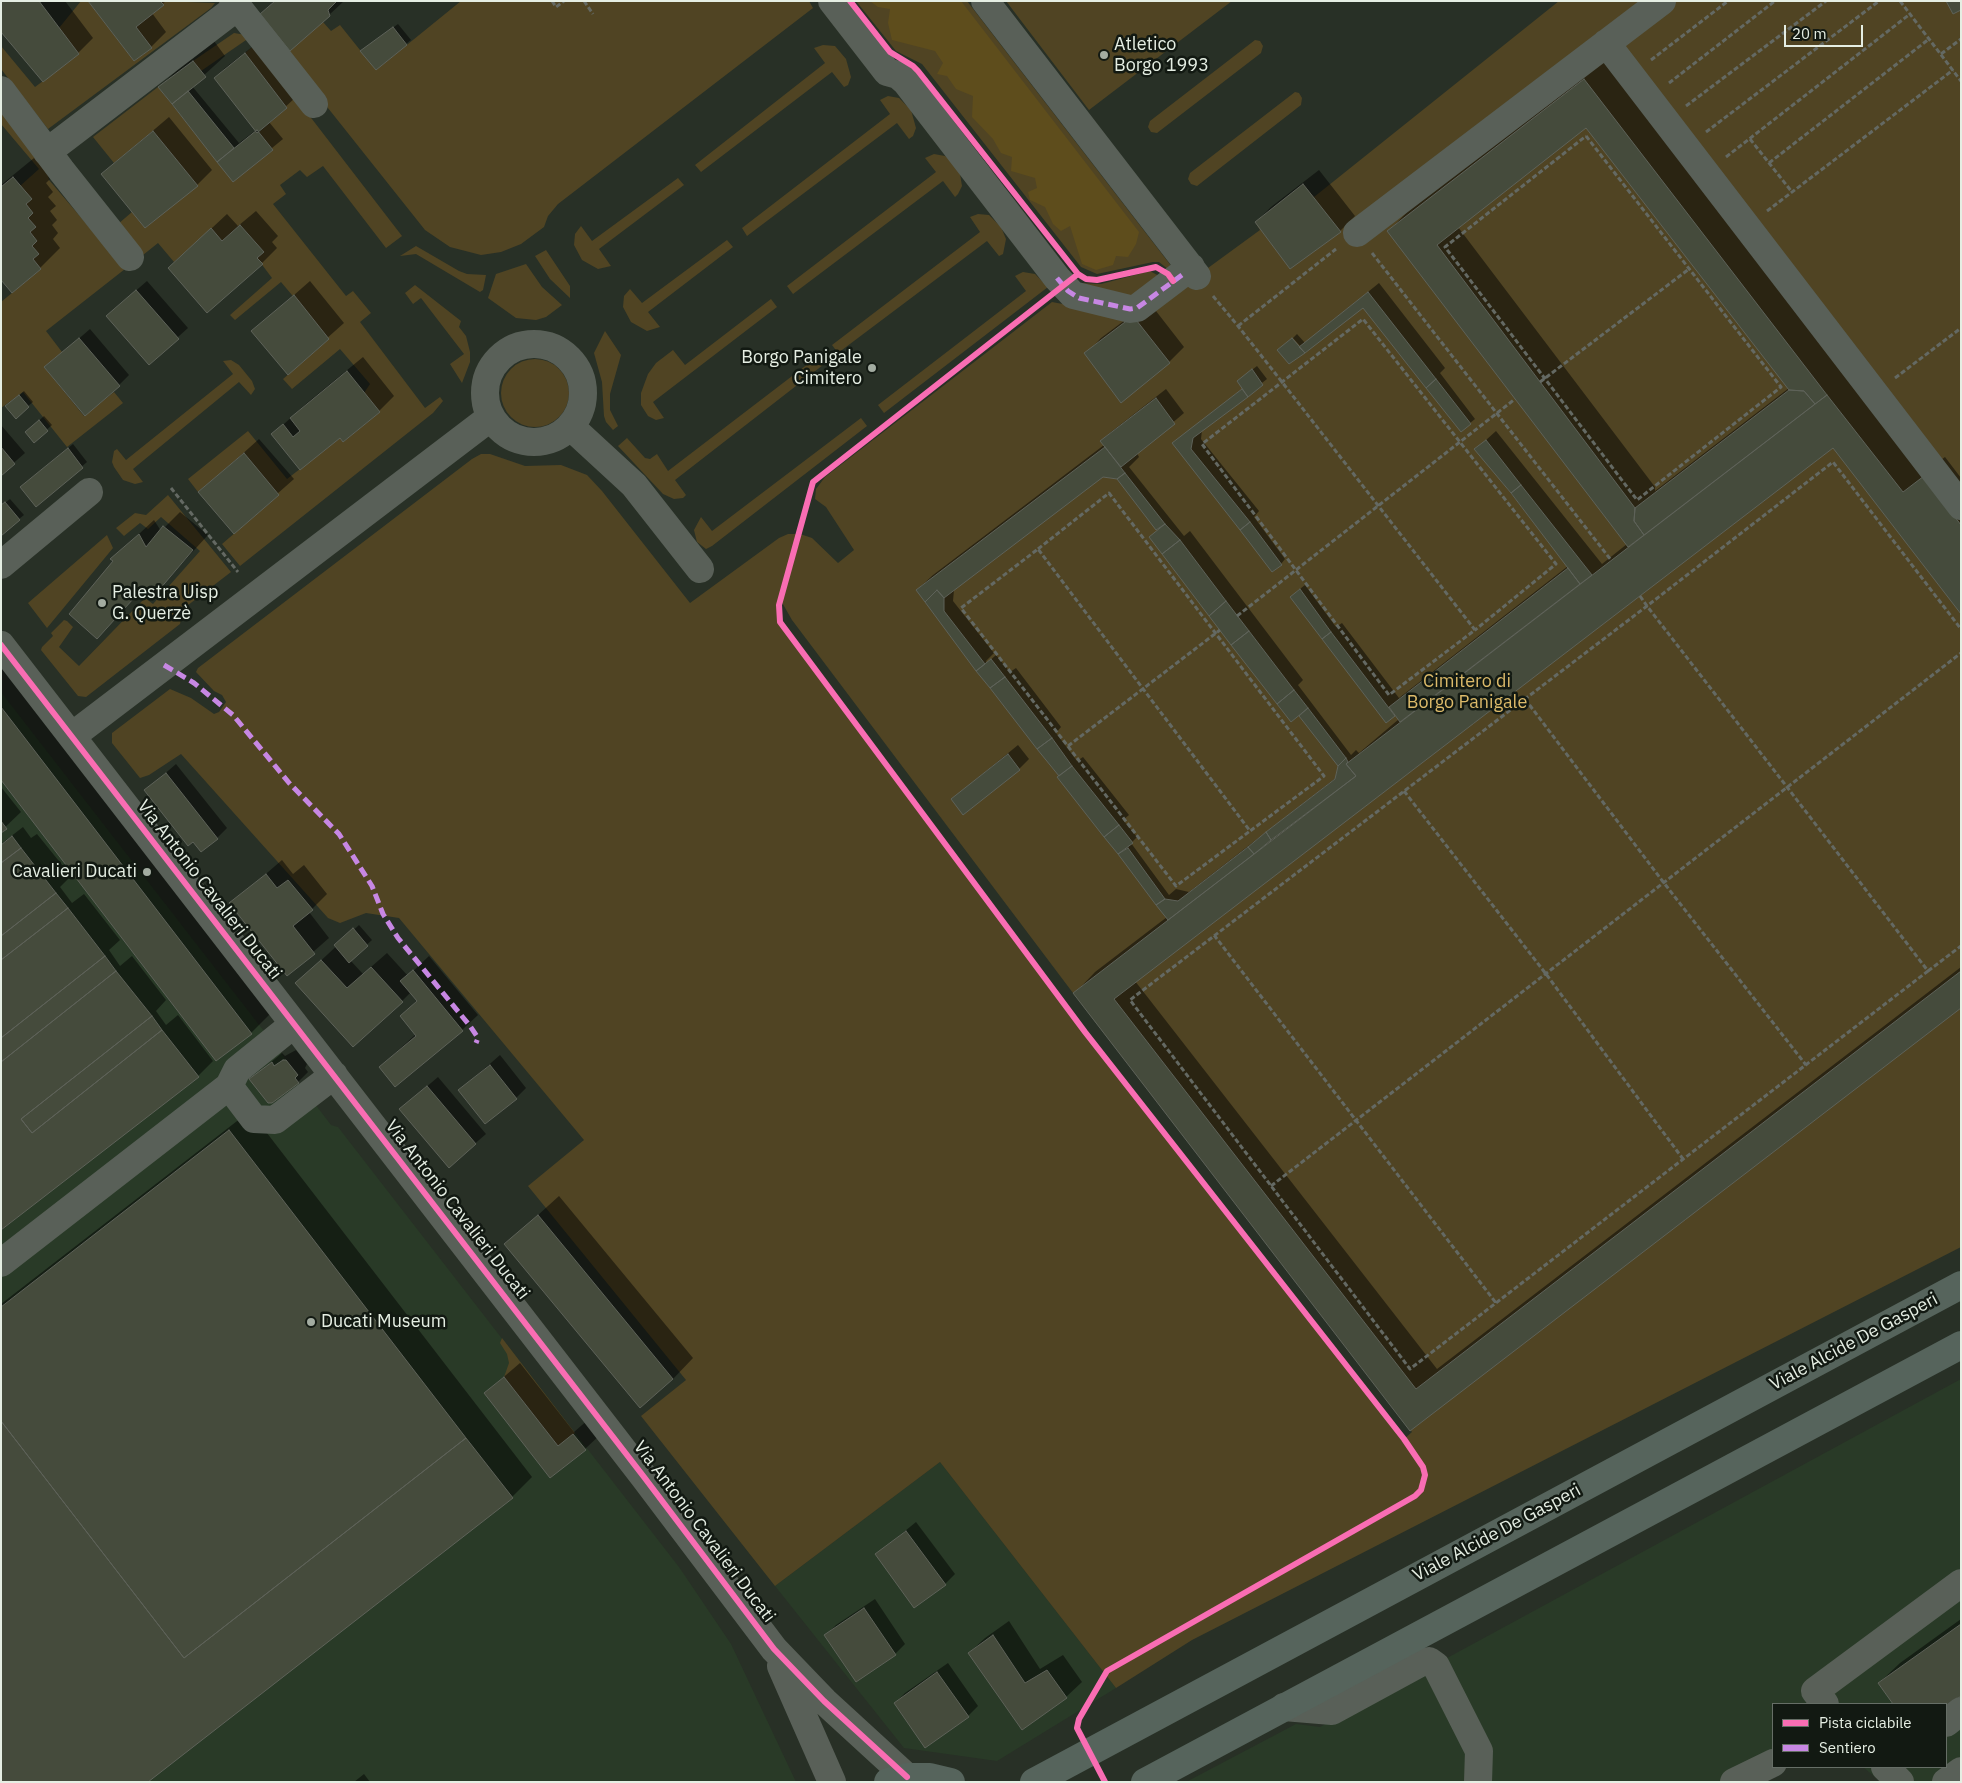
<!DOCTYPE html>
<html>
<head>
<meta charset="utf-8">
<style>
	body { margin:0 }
	#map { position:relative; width:1962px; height:1783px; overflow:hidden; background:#283026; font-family:"IBM Plex Sans",sans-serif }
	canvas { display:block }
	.frame { position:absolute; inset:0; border:2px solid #e5eee3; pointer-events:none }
	.legend { position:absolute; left:1772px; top:1703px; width:175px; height:65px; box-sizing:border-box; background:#121912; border:1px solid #666e66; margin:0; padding:6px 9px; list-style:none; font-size:15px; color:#e5eee3 }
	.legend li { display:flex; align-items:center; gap:10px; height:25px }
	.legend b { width:25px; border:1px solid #666e66 }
	.scale { position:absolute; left:1784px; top:25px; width:79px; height:22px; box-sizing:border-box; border:2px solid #e5eee3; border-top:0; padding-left:6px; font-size:15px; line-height:18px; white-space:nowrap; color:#e5eee3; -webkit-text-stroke:4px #121912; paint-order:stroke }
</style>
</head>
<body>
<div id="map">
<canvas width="1962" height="1783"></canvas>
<div class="frame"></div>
<ul class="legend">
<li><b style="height:6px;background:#f96db3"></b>Pista ciclabile</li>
<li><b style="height:6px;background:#c787e3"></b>Sentiero</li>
</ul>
<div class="scale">20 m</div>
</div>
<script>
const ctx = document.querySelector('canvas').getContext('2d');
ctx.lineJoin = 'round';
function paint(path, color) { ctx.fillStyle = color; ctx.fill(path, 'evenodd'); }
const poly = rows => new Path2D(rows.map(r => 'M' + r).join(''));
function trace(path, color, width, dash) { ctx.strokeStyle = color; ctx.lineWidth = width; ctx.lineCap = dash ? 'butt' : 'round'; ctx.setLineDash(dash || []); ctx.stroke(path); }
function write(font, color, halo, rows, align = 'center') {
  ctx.font = font + ' "IBM Plex Sans",sans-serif'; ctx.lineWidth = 5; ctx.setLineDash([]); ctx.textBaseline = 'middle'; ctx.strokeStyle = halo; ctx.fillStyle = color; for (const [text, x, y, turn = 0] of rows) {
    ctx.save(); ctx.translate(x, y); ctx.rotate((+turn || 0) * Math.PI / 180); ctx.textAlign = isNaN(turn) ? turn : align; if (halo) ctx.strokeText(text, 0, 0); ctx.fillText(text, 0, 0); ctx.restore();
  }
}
const built = poly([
	[1,692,298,1075,296,1079,299,1083,331,1125,338,1127,679,1567,731,1644,796,1782,1,1782],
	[1961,1379,1961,1782,1881,1782,1863,1767,1946,1767,1946,1704,1773,1704,1773,1767,1752,1782,1186,1782,1296,1724,1320,1727],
	[940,1462,1116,1688,997,1761,904,1748,775,1586]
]);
const green = poly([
	[81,1,88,1,134,61,152,48,136,27,163,6,160,1,215,3,211,8,48,129,1,69,1,46,35,87,79,54,59,28],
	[461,1,809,1,813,8,558,204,548,216,544,227,521,244,501,252,481,255,450,247,425,230,285,54,323,22,331,31,340,25,376,70],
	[856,1,967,1,1172,267,1169,270,1159,262,1153,262,1097,274,1081,267,922,64,896,51],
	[1006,1,1232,1,1089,110],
	[1559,1,1961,1,1961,1247,1192,1640,1116,1688,940,1462,775,1586,641,1416,686,1380,528,1186,584,1140,399,918,366,913,340,923,328,918,181,754,149,775,140,778,112,743,112,733,170,689,191,698,214,714,219,712,226,702,222,695,214,691,196,672,198,668,472,459,481,454,490,454,525,466,561,465,587,475,602,491,690,603,779,538,788,534,800,534,812,538,838,563,854,550,826,507,815,499,816,489,825,477,1052,302,1127,316,1197,276,1260,230,1255,222,1303,184,1314,197],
	[780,599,792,620,1073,993,1412,1432,1404,1439,1085,1032,787,632,778,615],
	[234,33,246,35,249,38,201,71,193,61],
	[1255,40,1260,41,1263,46,1261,53,1157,133,1151,132,1148,127,1150,121],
	[255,45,402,236,386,248,323,166,307,177,300,170,280,185,286,194,273,204,346,296,353,291,371,313,360,322,425,408,440,397,443,401,433,413,240,566,222,544,279,495,244,453,198,492,188,479,248,431,287,479,340,438,343,442,380,412,364,393,370,384,340,349,292,389,283,379,329,339,281,282,235,320,230,315,272,278,257,258,264,252,240,225,222,241,211,229,174,262,158,243,143,255,118,224,132,212,145,228,197,185,153,131,114,163,93,137,158,87,233,181,273,150,259,132,287,108,245,53],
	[823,45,835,46,846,59,851,77,848,85,844,87,832,72,701,172,695,165,825,63,814,48],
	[1295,92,1299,93,1302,98,1301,105,1197,186,1191,184,1188,179,1190,173],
	[888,96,899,98,911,110,916,128,913,136,909,139,897,123,747,236,742,228,890,114,880,100],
	[1,110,48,174,49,180,125,269,46,331,62,352,44,367,84,416,114,392,123,403,67,447,23,392,1,408,1,302,41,269,33,259,39,254,32,246,37,241,30,232,36,227,28,218,33,213,26,204,32,199,20,186,39,169,1,124],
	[934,154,945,156,952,161,960,174,962,186,958,194,955,197,943,181,793,294,787,286,936,172,925,158],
	[678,178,684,185,599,249,611,266,598,269,582,260,574,245,575,234,581,226,592,241],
	[978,214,989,215,1001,227,1006,239,1003,254,999,256,987,241,838,353,832,345,980,232,970,217],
	[727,240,733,247,648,312,660,327,647,331,631,322,623,307,624,296,630,289,642,303],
	[416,246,459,271,467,274,486,275,483,290,480,292,416,254,400,256],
	[546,250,570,286,570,298,550,279,535,256],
	[526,264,542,287,562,305,546,317,536,320,516,318,488,298,496,274],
	[1150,271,1159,276,1126,301,1079,283,1101,284],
	[1023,272,1035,274,1048,287,884,413,878,405,1026,291,1015,276],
	[415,285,461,321,459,327,466,336,470,352,470,362,462,383,450,364,464,354,421,298,413,304,405,293],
	[771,299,777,307,653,402,664,418,656,420,648,416,641,405,641,393,648,374,656,363,673,350,685,365],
	[605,331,621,355,610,394,610,410,618,426,613,430,606,422,604,416,602,382,594,353],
	[817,357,823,365,675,480,686,495,683,498,674,499,663,494,618,446,627,438,645,458,650,459,657,454,668,471],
	'501 393a34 34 0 1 1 68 0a34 34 0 1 1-68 0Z',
	[231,360,239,365,252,381,255,389,251,395,239,382,133,469,143,482,135,484,123,480,114,467,112,462,114,451,117,449,126,460,233,374,223,361],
	[861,418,867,426,712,546,706,549,697,542,694,530,701,517,712,531],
	[168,495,231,572,183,609,180,624,86,697,78,696,41,650,42,647,53,636,51,633,64,620,67,621,73,627,59,647,79,666,145,598,153,604,200,551,161,517,148,529,140,523,124,536,116,528,135,513,146,515],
	[107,535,113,548,47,628,28,603],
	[502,1338,575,1433,558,1446,504,1377,509,1363,507,1354,500,1343]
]);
const forest = poly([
	[870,1,961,1,1139,232,1136,244,1128,257,1116,256,1113,265,1096,270,1082,264,1070,226,1061,231,1053,224,1045,207,1030,200,1028,192,1037,188,1035,178,1011,171,1012,157,1001,153,993,139,972,117,973,96,956,89,947,76,937,74,943,63,935,51,892,40,888,23,890,9,878,7]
]);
const shadow = poly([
	[1,1,65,1,93,38,78,53],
	[89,1,166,1,152,13,166,32,151,47],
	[274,1,344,1,329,15,262,14],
	[398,24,411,40,406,44,367,47],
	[214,41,225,56,192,86,239,143,256,130,216,78,225,68,256,44,296,97,269,122,283,139,233,180,160,87,180,67],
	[1605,59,1924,472,1945,457,1961,478,1961,612,1833,446,1135,981,1437,1369,1961,967,1961,1007,1410,1429,1075,993,1095,972,1167,917,917,590,933,575,1104,445,1101,441,1111,432,1166,389,1184,413,1137,453,1139,457,1129,467,1184,536,1190,531,1303,680,1298,685,1351,755,1356,750,1359,753,1399,719,1395,714,1386,721,1296,592,1305,585,1336,627,1342,623,1399,698,1568,566,1476,449,1496,431,1602,564,1627,544,1389,231,1409,210],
	[1587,126,1789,388,1655,491,1655,487,1458,227],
	[1102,476,1118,478,1339,766,1337,777,1189,892,1176,889,1169,895,1131,843,1137,837,1123,820,1129,815,1083,757,1077,761,1056,733,1061,727,1016,668,1010,672,996,655,987,663,986,661,994,653,953,601,954,590],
	[169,117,212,170,197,185,102,174],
	[34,158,51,178,46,183,53,192,48,197,56,206,50,211,57,220,52,225,58,233,53,239,60,248,40,268,1,278,1,185],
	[1319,170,1355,216,1340,231,1291,267,1256,222,1271,207],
	[256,211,278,236,272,242,277,248,262,263,169,268,227,214,238,226],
	[147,281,188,328,149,363,118,306],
	[310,281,344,323,288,373,253,331],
	[1379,283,1445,368,1440,373,1475,419,1470,423,1363,306,1300,349,1301,347,1293,338,1297,334,1305,343],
	[1149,302,1184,347,1169,362,1086,354,1101,338],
	[90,329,129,375,119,385,46,367],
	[363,357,394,396,379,411,340,436,301,468,273,434,307,403],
	[1257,366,1267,379,1202,430,1201,439,1259,511,1254,517,1285,559,1281,564,1174,444,1243,388,1243,377],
	[24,391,33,402,28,406,12,402],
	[44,416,52,425,34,441,31,428],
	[1,425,25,453,1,474],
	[259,439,294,479,234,532,200,492],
	[73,444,87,462,37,505,26,482],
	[10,499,24,515,19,519,1,506],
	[180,512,208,535,153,595,144,587,97,638,115,561,112,559,154,520,161,531],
	[1,660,271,1013,251,1033,1,778],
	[1018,745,1029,759,1019,769,952,799],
	[176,764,227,828,217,838,146,790],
	[1,787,21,812,1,831],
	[23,827,31,838,37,834,71,876,60,887,72,903,84,894,120,940,109,950,120,966,132,956,166,1000,156,1011,166,1025,178,1015,213,1061,198,1076,1,1230,1,844],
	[282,860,293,874,304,865,327,894,309,912,329,938,288,974,231,904],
	[359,925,372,940,350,960,363,974,387,953,408,976,429,956,478,1015,462,1030,380,1067,416,1034,402,1016,417,1000,411,992,402,1001,297,983],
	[296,1050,307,1064,305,1068,308,1072,298,1082,251,1079,282,1053,285,1056],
	[500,1055,526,1088,516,1098,460,1090],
	[438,1077,486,1134,449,1166,411,1100],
	[250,1111,532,1477,512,1497,1,1782,1,1304],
	[559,1196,693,1358,673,1379,506,1244],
	[520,1363,574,1432,589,1419,601,1434,585,1449,550,1477,485,1393],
	[916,1522,955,1574,945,1584,877,1554],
	[875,1599,905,1644,895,1654,826,1635,836,1625],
	[1961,1619,1961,1695,1946,1706,1895,1704,1879,1683,1900,1663],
	[1009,1621,1040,1669,1063,1655,1082,1682,1066,1697,1022,1728,969,1653,985,1638],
	[948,1663,978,1706,968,1716,895,1703,905,1693],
	[364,1774,370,1782,354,1782]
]);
const building = poly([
	[1,1,39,1,79,54,43,82,1,32,1,1],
	[88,1,160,1,164,5,136,27,152,48,134,61,88,1],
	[275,1,337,1,328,10,330,16,290,51,260,14,275,1],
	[1946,1,1961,1,1961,10,1953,14,1946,1],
	[393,27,407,45,376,70,360,51,393,27],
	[245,53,287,108,257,133,214,78,245,53],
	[193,61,206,77,172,104,158,87,193,61],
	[1584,79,1827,395,1815,404,1804,391,1789,390,1586,128,1437,245,1635,508,1634,521,1644,535,1628,547,1387,231,1584,79],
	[188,91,234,148,217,162,172,104,188,91],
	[257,130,273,150,233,182,217,162,257,130],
	[153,131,198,186,145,228,101,174,153,131],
	[13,177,32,199,26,204,33,213,28,218,36,227,30,232,37,241,32,246,39,254,33,259,41,269,12,293,1,280,1,187,13,177],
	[1303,184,1341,232,1290,269,1255,222,1303,184],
	[240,225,264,252,257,258,263,264,207,313,168,268,211,228,222,241,240,225],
	[136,290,179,339,149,365,106,316,136,290],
	[1368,292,1436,379,1426,388,1363,308,1305,353,1299,347,1368,292],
	[294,295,329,339,288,375,251,331,294,295],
	[1133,316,1170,363,1121,403,1084,353,1133,316],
	[79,338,120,386,85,416,44,367,79,338],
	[1292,338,1305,353,1289,364,1277,350,1292,338],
	[1252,369,1263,385,1248,397,1237,381,1252,369],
	[347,371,380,412,343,442,340,438,300,470,271,434,283,424,293,437,300,431,290,418,347,371],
	[1436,379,1471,424,1461,432,1426,388,1436,379],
	[1242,389,1248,397,1193,438,1191,449,1250,522,1240,530,1172,443,1242,389],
	[1789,390,1804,391,1815,404,1644,535,1634,521,1635,508,1789,390],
	[19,395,29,407,16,419,5,406,19,395],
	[1827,395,1903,492,1924,476,1961,525,1961,614,1833,448,1114,999,1416,1389,1961,971,1961,1008,1410,1431,1073,993,1356,776,1346,764,1827,395],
	[1156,398,1175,424,1121,467,1100,441,1156,398],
	[39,420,48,431,34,443,25,432,39,420],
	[1486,440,1521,485,1511,493,1474,449,1486,440],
	[1,447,15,464,1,476,1,447],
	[1105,447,1125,473,1117,479,1103,477,944,598,937,590,925,602,916,590,1105,447],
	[68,448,83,468,36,507,20,487,68,448],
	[244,453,279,495,234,534,198,492,244,453],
	[1125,473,1165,524,1156,530,1117,479,1125,473],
	[1521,485,1592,575,1580,584,1511,493,1521,485],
	[5,502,20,520,1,536,1,505,5,502],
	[1250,522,1282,565,1272,572,1240,530,1250,522],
	[1165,524,1180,540,1162,554,1149,537,1165,524],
	[163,526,193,550,153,597,143,588,97,639,69,614,113,561,110,559,139,534,146,547,163,526],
	[1180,540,1226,601,1209,616,1162,554,1180,540],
	[1568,568,1580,584,1400,722,1389,707,1568,568],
	[1300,589,1331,632,1322,639,1290,597,1300,589],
	[937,590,944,598,944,611,985,664,976,671,925,602,937,590],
	[1226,601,1249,631,1231,645,1209,616,1226,601],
	[1249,631,1294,690,1277,704,1231,645,1249,631],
	[1331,632,1395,716,1386,723,1322,639,1331,632],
	[991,659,1005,677,990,688,976,671,991,659],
	[1005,677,1052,738,1037,749,990,688,1005,677],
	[1294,690,1308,708,1291,722,1277,704,1294,690],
	[1,707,252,1034,216,1061,1,780,1,707],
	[1308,708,1346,758,1338,766,1299,716,1308,708],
	[1052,738,1072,766,1059,776,1037,749,1052,738],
	[1008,754,1020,770,963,815,951,799,1008,754],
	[1346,758,1348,762,1346,764,1356,776,1271,840,1266,832,1335,779,1338,766,1346,758],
	[1072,766,1119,825,1104,837,1057,777,1072,766],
	[166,773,218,839,201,852,193,842,188,846,144,790,166,773],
	[1,821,7,829,1,833,1,821],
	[1119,825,1133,843,1118,854,1104,837,1119,825],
	[1266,832,1271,840,1254,854,1248,847,1266,832],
	[12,836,21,848,1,863,1,845,12,836],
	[1248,847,1254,854,1168,920,1156,905,1165,899,1178,901,1248,847],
	[21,848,56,893,1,936,1,863,21,848],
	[1128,848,1165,899,1156,905,1118,854,1128,848],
	[266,874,277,888,288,880,313,910,293,926,315,954,287,976,229,903,266,874],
	[56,893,68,908,1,960,1,936,56,893],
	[68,908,105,956,1,1038,1,960,68,908],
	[353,928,368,946,349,963,334,945,353,928],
	[105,956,116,971,1,1062,1,1038,105,956],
	[321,960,347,988,371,967,403,1002,353,1047,295,983,321,960],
	[413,970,463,1031,395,1087,379,1067,416,1036,400,1016,417,1001,400,981,413,970],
	[116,971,152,1016,21,1119,32,1133,162,1030,199,1077,1,1230,1,1062,116,971],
	[152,1016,162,1030,32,1133,21,1119,152,1016],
	[283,1060,286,1060,298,1075,295,1078,299,1083,272,1103,268,1103,249,1079,272,1062,274,1066,283,1060],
	[490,1065,517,1099,485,1124,458,1090,490,1065],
	[427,1086,476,1144,449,1168,399,1109,427,1086],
	[229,1130,466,1438,184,1658,1,1421,1,1307,229,1130],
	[538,1215,673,1379,640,1408,504,1244,538,1215],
	[504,1377,558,1446,573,1434,586,1450,550,1478,484,1393,504,1377],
	[1,1421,184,1658,466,1438,513,1498,148,1782,1,1782,1,1421],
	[906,1531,946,1585,914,1608,875,1554,906,1531],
	[864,1608,896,1655,856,1682,824,1635,864,1608],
	[1961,1624,1961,1696,1946,1707,1946,1704,1893,1704,1878,1683,1961,1624],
	[993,1635,1025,1683,1047,1670,1067,1698,1022,1730,968,1653,993,1635],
	[937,1672,969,1717,925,1748,894,1703,937,1672]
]);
const path = poly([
	[552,1,556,7,564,1],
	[584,1,593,14],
	[1900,1,1961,81],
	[1941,54,1961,39],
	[1651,60,1728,1],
	[1669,83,1775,1],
	[1686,106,1826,1],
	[1706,132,1879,1],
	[1586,136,1781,387,1637,500,1445,247,1586,136],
	[1750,139,1792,192],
	[1726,157,1910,14],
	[1769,163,1929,39],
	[1767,211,1953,70],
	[1372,253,1611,560],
	[1213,296,1238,326,1282,382,1475,630,1389,695,1202,444,1282,382,1363,319,1556,564,1475,630],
	[1238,326,1336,249],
	[1895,378,1961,328],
	[1540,382,1689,269],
	[171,488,238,572],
	[1038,549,1109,493,1324,776,1250,831,1038,549,961,608,1176,886,1250,831],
	[1640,596,1647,606,1787,787,1928,971,1410,1369,1130,1000,1647,606,1833,462,1961,629],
	[1237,616,1515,399],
	[1525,699,1664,883,1806,1065],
	[1068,746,1220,630],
	[1404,791,1546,974,1683,1159],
	[1214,935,1496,1303],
	[1928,971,1961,946],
	[1271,1186,1961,653]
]);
const minor = poly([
	[233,1,314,104],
	[832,1,887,72,898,75,906,82,1057,278,1073,295,1130,309,1137,308,1191,267],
	[985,1,1197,276],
	[1606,43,1961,506],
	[1,90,61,170,130,257],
	[47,152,237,7],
	[1357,233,1662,1],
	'485 393a49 49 0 1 1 98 0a49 49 0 1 1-98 0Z',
	[571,427,634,485,700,569],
	[1,565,89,492],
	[1,645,644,1477,774,1649,824,1701,907,1777],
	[72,736,491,417],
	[229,1086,254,1119,275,1120,334,1075],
	[1,1263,229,1086,237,1070,294,1024],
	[781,1666,832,1782],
	[1825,1704,1815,1691,1961,1583],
	[1284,1707,1332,1711,1422,1662,1429,1661,1436,1666,1479,1751,1478,1782],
	[1946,1723,1961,1711],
	[1885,1767,1900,1782],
	[1734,1782,1773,1763],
	[1946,1782,1961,1771]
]);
const major = poly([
	[888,1782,907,1777,930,1777,951,1782],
	[1034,1782,1961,1285],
	[1145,1782,1961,1345]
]);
const quiet = poly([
	[1057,278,1068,291,1079,298,1130,309,1137,308,1182,275],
	[164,665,194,683,233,715,290,784,339,834,372,886,383,914,398,938,470,1026,478,1038,476,1043]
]);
const cycleway = poly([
	[850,1,890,52,913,66,918,71,1078,274,813,482,779,605,780,622,1085,1032,1404,1439,1423,1467,1425,1475,1421,1490,1415,1496,1107,1671,1079,1719,1077,1728,1105,1782],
	[1078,274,1086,279,1097,280,1156,267,1168,274,1173,281],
	[1,645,644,1477,774,1649,824,1701,907,1777]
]);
const markers = [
	[1104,55,5,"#a3aca1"],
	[872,368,5,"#a3aca1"],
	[102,603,5,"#a3aca1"],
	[147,872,5,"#a3aca1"],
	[311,1322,5,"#a3aca1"]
];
const poiNames = [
	["Atletico",1114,45],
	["Borgo 1993",1114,66],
	["Borgo Panigale",862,358,"right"],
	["Cimitero",862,379,"right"],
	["Palestra Uisp",112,593],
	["G. Querzè",112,614],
	["Cavalieri Ducati",137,872,"right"],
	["Ducati Museum",321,1322]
];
const parkNames = [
	["Cimitero di",1467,682],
	["Borgo Panigale",1467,703]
];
const streetNames = [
	["Via Antonio Cavalieri Ducati",209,890,52],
	["Via Antonio Cavalieri Ducati",457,1210,52],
	["Viale Alcide De Gasperi",1854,1342,-28],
	["Via Antonio Cavalieri Ducati",704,1532,53],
	["Viale Alcide De Gasperi",1497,1533,-28]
];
paint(built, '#293a27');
paint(green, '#504423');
paint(forest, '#5e4d1c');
paint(shadow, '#0007');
paint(building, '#454b3c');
trace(building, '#5e6259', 1);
trace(path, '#646963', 3, [5, 2.5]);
trace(minor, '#596058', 28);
trace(major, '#56645c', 28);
trace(quiet, '#c787e3', 5, [10, 5]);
trace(cycleway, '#f96db3', 6);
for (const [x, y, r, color] of markers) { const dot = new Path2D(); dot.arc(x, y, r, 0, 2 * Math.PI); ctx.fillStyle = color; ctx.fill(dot); trace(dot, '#121912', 2); }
write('18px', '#e5eee3', '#121912', poiNames, 'left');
write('18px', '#dcba6a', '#121912', parkNames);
write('18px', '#e5eee3', '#121912', streetNames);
</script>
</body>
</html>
